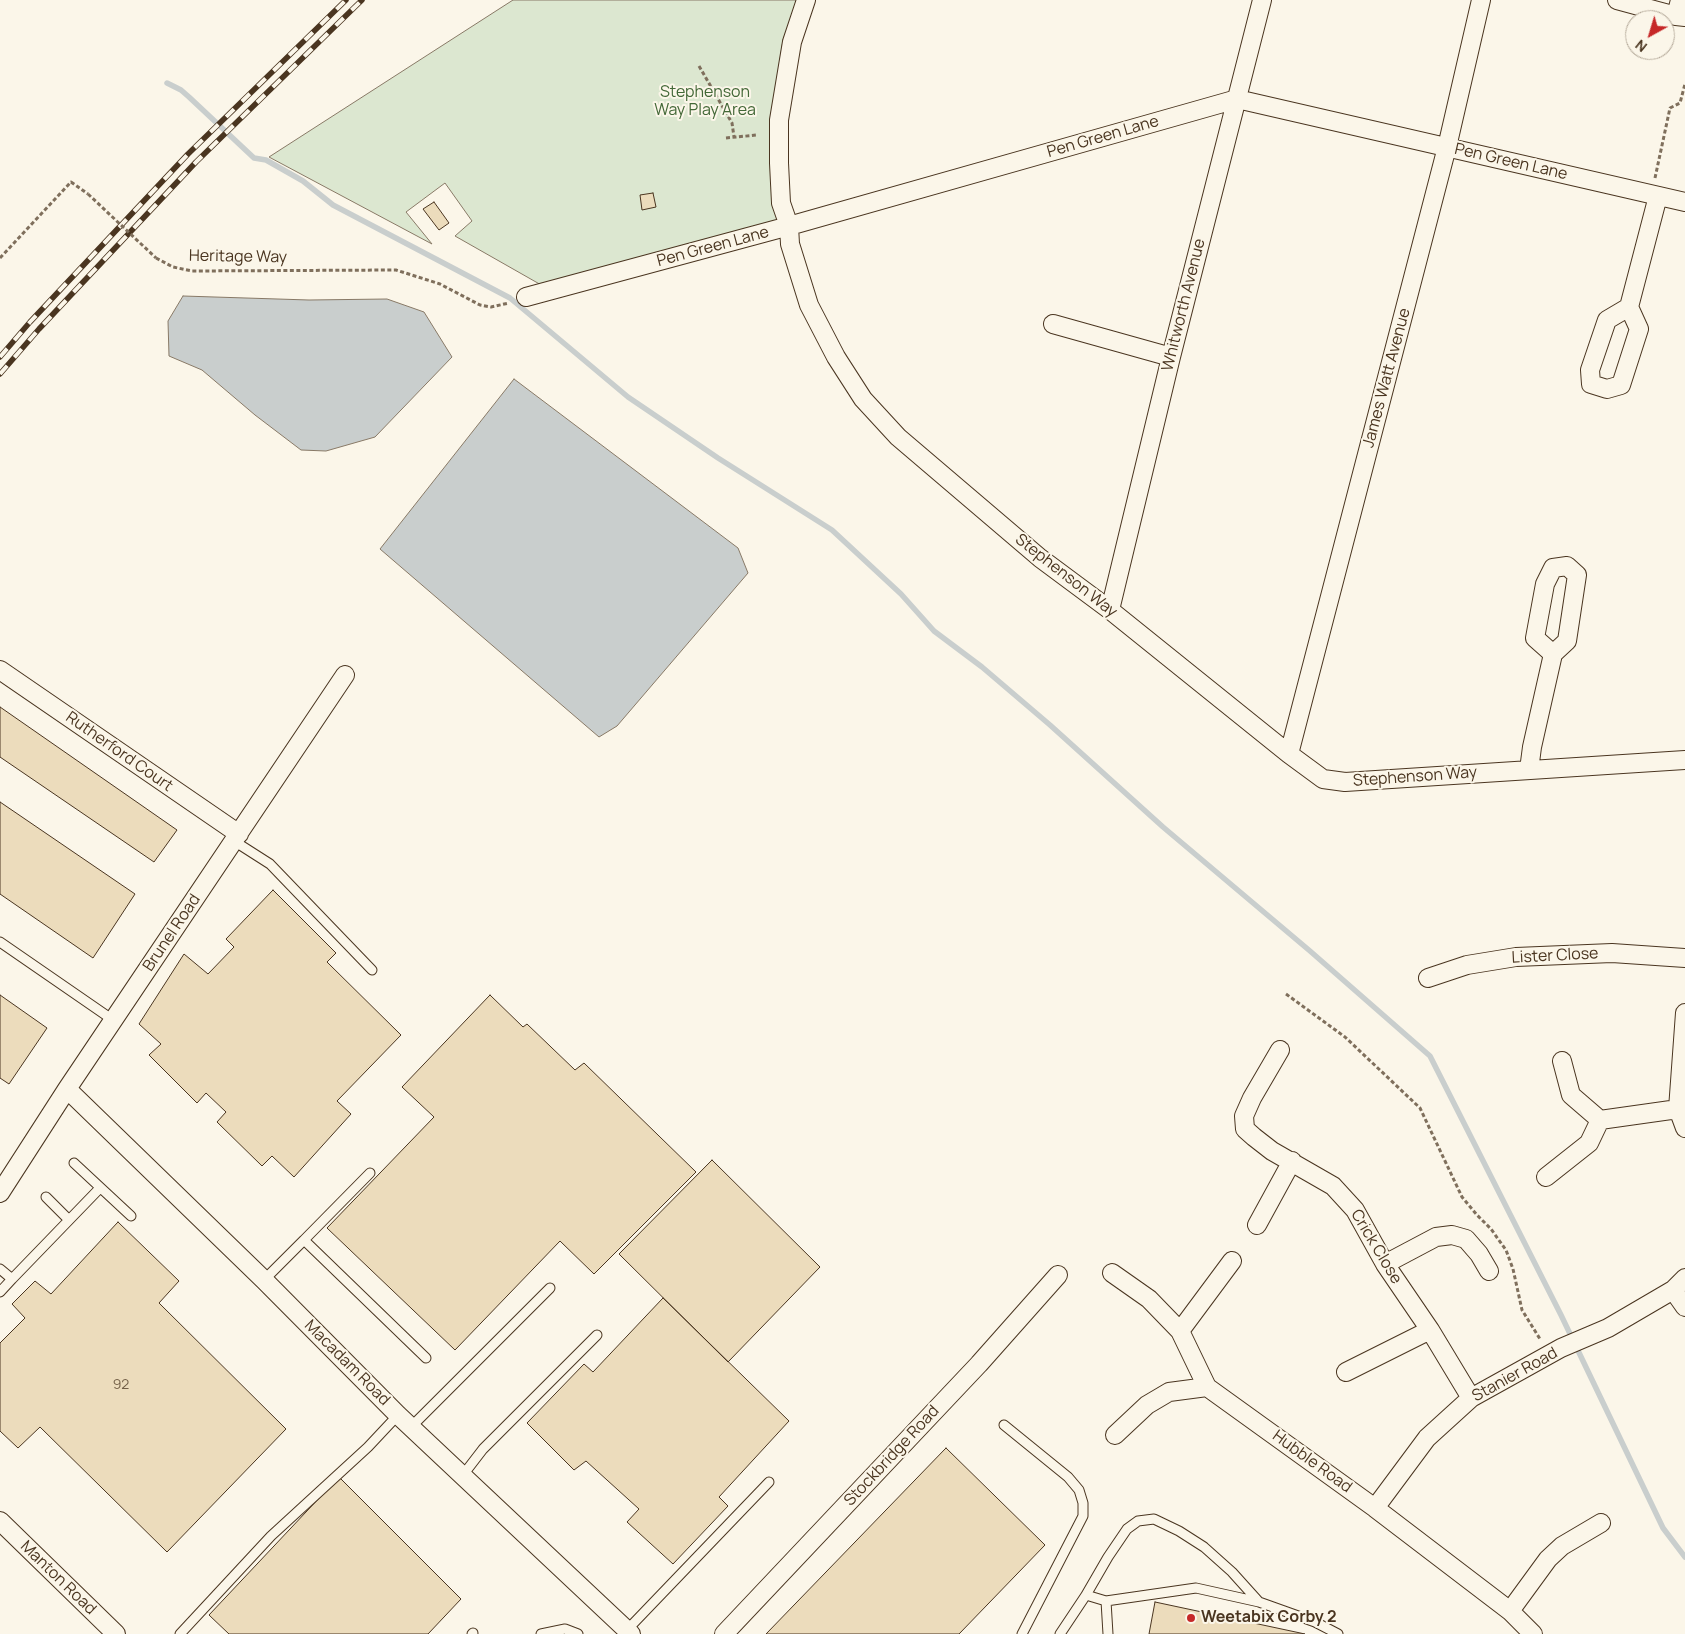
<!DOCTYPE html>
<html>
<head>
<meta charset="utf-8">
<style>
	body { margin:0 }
	#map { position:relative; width:1685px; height:1634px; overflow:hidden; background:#fbf6e9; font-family:Manrope,sans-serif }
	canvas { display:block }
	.north { position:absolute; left:1625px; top:10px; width:50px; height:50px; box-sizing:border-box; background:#fbf6e9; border:1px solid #b4a999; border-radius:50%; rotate:219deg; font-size:14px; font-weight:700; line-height:20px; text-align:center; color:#4a3520 }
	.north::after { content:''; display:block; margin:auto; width:18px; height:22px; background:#c62828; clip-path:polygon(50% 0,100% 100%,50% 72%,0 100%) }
</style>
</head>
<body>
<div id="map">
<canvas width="1685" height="1634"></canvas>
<div class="north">N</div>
</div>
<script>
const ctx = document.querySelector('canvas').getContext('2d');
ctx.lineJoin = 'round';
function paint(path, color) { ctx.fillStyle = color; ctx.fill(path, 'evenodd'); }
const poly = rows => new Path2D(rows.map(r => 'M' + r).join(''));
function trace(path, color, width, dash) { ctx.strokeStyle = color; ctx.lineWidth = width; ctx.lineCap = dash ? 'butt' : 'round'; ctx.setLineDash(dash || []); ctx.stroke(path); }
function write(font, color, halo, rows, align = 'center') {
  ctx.font = font + ' Manrope,sans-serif'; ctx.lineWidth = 4; ctx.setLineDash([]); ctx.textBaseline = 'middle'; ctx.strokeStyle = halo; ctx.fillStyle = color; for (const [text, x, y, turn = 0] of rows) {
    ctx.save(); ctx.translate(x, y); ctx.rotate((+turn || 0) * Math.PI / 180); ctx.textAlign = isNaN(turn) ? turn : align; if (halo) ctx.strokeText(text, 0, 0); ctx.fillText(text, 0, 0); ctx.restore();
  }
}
const green = poly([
	[513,0,798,0,783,40,771,120,789,226,543,286,455,236,472,221,445,183,406,212,432,244,269,157,513,0]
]);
const water = poly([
	[183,296,309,300,387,299,424,312,452,357,375,437,326,451,301,450,255,415,202,370,169,356,168,321,183,296],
	[514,379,738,548,748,573,617,726,599,737,380,549,514,379]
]);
const stream = poly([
	[167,83,181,90,189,97,254,158,266,160,303,181,333,205,510,298,628,397,718,458,832,530,901,594,934,631,982,667,1050,725,1163,827,1310,951,1430,1056,1561,1315,1663,1528,1685,1557]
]);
const building = poly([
	[653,193,656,207,642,210,640,195,653,193],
	[434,202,449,223,439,230,423,209,434,202],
	[0,707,177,830,154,862,0,757,0,707],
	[0,802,135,894,93,958,0,894,0,802],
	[273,890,336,953,327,962,401,1035,337,1101,351,1114,294,1177,272,1156,262,1166,217,1122,226,1112,206,1093,197,1103,149,1055,161,1044,139,1024,184,954,208,974,234,947,226,939,273,890],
	[0,995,47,1028,9,1084,0,1078,0,995],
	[490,995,523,1027,527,1024,575,1070,584,1063,696,1172,594,1274,560,1241,455,1350,327,1228,434,1117,402,1087,490,995],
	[712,1160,820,1267,728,1362,619,1254,712,1160],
	[118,1222,179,1281,159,1303,286,1429,167,1552,40,1427,18,1448,0,1431,0,1343,25,1318,12,1304,35,1281,51,1294,118,1222],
	[663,1298,789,1421,719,1497,728,1506,673,1564,627,1522,639,1509,586,1461,574,1470,527,1423,584,1364,593,1372,663,1298],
	[946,1448,1045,1545,959,1634,766,1634,946,1448],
	[339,1477,461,1599,428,1634,229,1634,209,1615,339,1477],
	[1155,1602,1305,1634,1149,1634,1155,1602]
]);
const path = poly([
	[699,66,732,123,734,137],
	[726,138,757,135],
	[1655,178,1670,108,1680,103,1685,84],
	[0,258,71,182,88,194],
	[156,258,173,267,192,271,396,270,440,284,480,305,491,307,509,303],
	[1286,994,1345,1037,1420,1108,1462,1197,1477,1215,1491,1229,1506,1250,1513,1269,1522,1310,1540,1339]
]);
const lane = poly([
	[234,841,270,864,372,970],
	[0,942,113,1020],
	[74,1163,131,1216],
	[46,1197,69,1220],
	[304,1240,370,1173],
	[0,1269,12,1279,0,1292],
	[12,1279,100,1188],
	[264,1280,304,1240,426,1358],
	[1004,1425,1068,1477,1079,1490,1083,1503,1083,1516,1022,1634],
	[411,1427,550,1288],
	[463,1475,483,1449,597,1335],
	[1086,1595,1108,1557,1127,1529,1138,1521,1154,1519,1179,1531,1204,1547,1232,1572,1259,1602],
	[1106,1601,1196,1588,1259,1602,1315,1622,1338,1634],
	[627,1630,769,1482],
	[180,1634,271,1536,368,1447,398,1415],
	[472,1634,473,1633],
	[541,1634,565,1629,578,1634],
	[1060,1634,1086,1595,1106,1601,1108,1634]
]);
const street = poly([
	[806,0,792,42,779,120,779,163,781,203,789,226,790,244,809,305,836,357,863,399,898,437,1040,558,1110,610,1289,754,1323,779,1345,782,1685,760],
	[1617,0,1676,16],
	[1680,0,1676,16,1685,17],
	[526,297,789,226,1237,99,1685,202],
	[1629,307,1607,320,1590,370,1591,384,1607,389,1621,385,1639,329,1629,307,1658,196],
	[1053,324,1171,357],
	[1110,610,1171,357,1262,0],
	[0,670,239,834],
	[1289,754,1447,147,1481,0],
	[1529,770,1532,747,1553,654,1567,641,1577,575,1567,566,1553,568,1545,584,1535,638,1553,654],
	[1428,978,1467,965,1516,957,1612,953,1685,958],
	[1685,1013,1678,1109,1685,1128],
	[1280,1050,1252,1098,1244,1116,1245,1129,1254,1137,1272,1151,1333,1186,1355,1210,1385,1264,1430,1330,1471,1398],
	[1562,1061,1571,1095,1600,1120],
	[67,1089,264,1280,398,1415,631,1634],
	[1600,1120,1678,1109],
	[1546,1177,1589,1143,1600,1120],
	[0,1193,67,1089,345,675],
	[1257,1225,1292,1161],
	[1385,1264,1436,1237,1452,1235,1466,1239,1479,1254,1489,1271],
	[1112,1273,1149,1299,1180,1331,1207,1387,1375,1508,1510,1611,1533,1634],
	[1673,1290,1685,1307],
	[1180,1331,1232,1261],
	[1346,1372,1430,1330],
	[1115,1435,1147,1405,1169,1392,1207,1387],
	[1375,1508,1427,1438,1471,1398,1561,1348,1608,1328,1673,1290,1685,1278],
	[0,1521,116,1634],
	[1510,1611,1548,1559,1562,1546,1601,1523],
	[724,1634,979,1364,1058,1275]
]);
const rail = poly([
	[0,357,30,322,188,154,346,0],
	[0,374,39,329,196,162,362,0]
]);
const pathBridge = poly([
	[88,194,156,258]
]);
const markers = [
	[1191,1618,5,"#c62828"]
];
const numberNames = [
	["92",121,1385]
];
const parkNames = [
	["Stephenson",705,93],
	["Way Play Area",705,111]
];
const streetNames = [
	["Pen Green Lane",1103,137,-16],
	["Pen Green Lane",1511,162,13],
	["Pen Green Lane",713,247,-15],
	["Heritage Way",238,257,1],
	["Whitworth Avenue",1184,305,-76],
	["James Watt Avenue",1387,378,-75],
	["Stephenson Way",1066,576,38],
	["Rutherford Court",119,752,35],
	["Stephenson Way",1415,777,-4],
	["Brunel Road",172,933,-56],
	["Lister Close",1555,956,-3],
	["Crick Close",1376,1247,59],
	["Macadam Road",347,1363,45],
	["Stanier Road",1515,1375,-29],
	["Stockbridge Road",892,1456,-47],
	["Hubble Road",1312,1462,36],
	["Manton Road",58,1578,44]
];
const poiNames = [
	["Weetabix Corby 2",1201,1618]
];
paint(green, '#dce7d0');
trace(green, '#887966', 1);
paint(water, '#c9cecd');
trace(water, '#887966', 1);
trace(stream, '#c9cecd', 5.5);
paint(building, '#ecdcbc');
trace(building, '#4a3520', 1);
trace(lane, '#4a3520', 11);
trace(street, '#4a3520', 20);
trace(path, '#7f6f5c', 3, [4, 2.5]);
trace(lane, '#fbf6e9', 9);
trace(street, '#fbf6e9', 18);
trace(rail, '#4a3520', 5.5);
trace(rail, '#fbf6e9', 4, [11]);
trace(pathBridge, '#7f6f5c', 3, [4, 2.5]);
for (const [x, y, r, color] of markers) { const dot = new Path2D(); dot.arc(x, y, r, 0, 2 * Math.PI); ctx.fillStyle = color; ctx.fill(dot); trace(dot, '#fbf6e9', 2); }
write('14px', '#725f47', null, numberNames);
write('16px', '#436837', '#fbf6e9', parkNames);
write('16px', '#4a3520', '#fbf6e9', streetNames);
write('bold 16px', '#4a3520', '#fbf6e9', poiNames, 'left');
</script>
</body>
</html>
